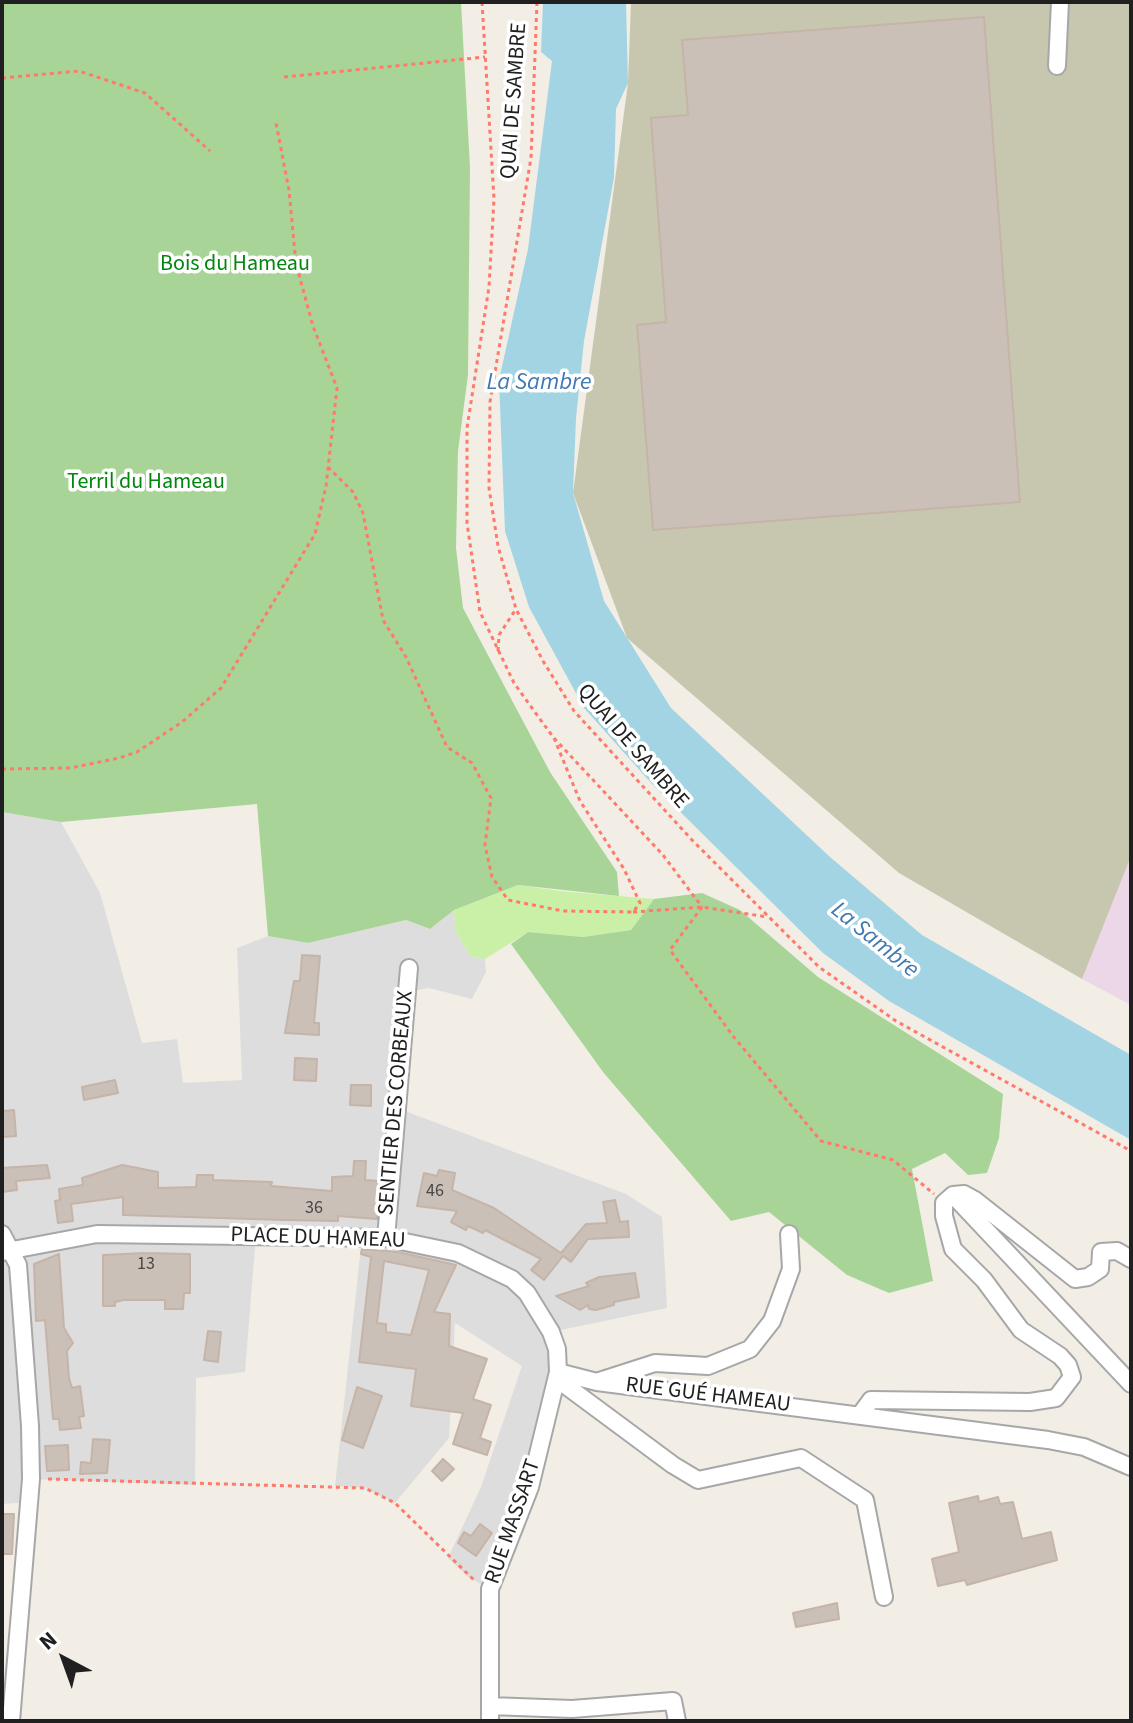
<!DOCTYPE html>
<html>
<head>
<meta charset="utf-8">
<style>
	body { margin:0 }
	#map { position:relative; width:1133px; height:1723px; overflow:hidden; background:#f2eee6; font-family:"Source Sans 3",sans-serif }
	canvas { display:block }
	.frame { position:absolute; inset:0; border:4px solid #202020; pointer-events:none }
	.north { position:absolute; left:24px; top:1619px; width:80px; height:80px; -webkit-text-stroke:6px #fff; paint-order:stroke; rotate:319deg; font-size:22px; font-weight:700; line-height:32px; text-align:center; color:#202020 }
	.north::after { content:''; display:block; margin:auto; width:28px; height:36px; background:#202020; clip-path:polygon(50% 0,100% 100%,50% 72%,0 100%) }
</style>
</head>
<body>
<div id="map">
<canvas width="1133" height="1723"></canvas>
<div class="frame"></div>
<div class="north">N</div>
</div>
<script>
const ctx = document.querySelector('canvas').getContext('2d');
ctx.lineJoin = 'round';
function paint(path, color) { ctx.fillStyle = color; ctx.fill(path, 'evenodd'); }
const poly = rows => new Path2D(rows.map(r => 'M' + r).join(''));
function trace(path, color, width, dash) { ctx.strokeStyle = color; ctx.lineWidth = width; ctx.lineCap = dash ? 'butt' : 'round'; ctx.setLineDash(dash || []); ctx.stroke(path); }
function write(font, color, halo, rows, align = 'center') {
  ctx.font = font + ' "Source Sans 3",sans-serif'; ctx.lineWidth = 7; ctx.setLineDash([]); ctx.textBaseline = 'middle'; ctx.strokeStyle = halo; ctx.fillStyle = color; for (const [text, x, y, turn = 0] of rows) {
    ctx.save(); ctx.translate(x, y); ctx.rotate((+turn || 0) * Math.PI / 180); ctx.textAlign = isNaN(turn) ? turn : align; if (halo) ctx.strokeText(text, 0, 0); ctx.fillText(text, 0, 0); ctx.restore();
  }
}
const residential = poly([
	[2,812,61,822,100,893,142,1043,177,1039,183,1083,242,1080,237,948,268,936,308,943,406,920,430,929,454,910,455,930,470,956,485,959,486,972,472,999,429,988,407,992,397,1108,626,1194,662,1217,667,1308,551,1332,558,1372,490,1589,468,1577,448,1558,481,1487,522,1366,455,1323,449,1438,395,1503,365,1488,335,1486,362,1238,256,1235,245,1372,196,1378,195,1485,31,1479,29,1502,2,1504]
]);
const industrial = poly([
	[1131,847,1131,1005,1082,979]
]);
const construction = poly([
	[631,2,1131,2,1131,856,1082,979,899,873,627,638,573,493,628,83]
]);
const grass = poly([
	[518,885,560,891,654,899,631,930,583,937,528,932,485,959,470,956,455,930,454,910]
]);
const forest = poly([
	[2,2,461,2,470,167,468,375,458,451,456,548,463,608,550,772,617,872,619,896,518,885,454,910,430,929,406,920,308,943,268,936,257,804,61,822,2,812],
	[702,893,740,910,818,977,1003,1094,999,1138,987,1173,968,1175,945,1153,912,1169,933,1281,889,1293,847,1275,769,1212,731,1221,603,1072,511,944,528,932,583,937,631,930,654,899]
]);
const water = poly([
	[543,2,626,2,628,83,616,109,614,178,584,341,576,418,573,493,604,601,671,708,830,857,922,935,1131,1055,1131,1140,889,1001,823,953,652,784,584,708,529,607,505,531,499,380,528,249,552,61,541,52]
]);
const building = poly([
	[984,17,1020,502,653,530,637,325,666,322,651,118,688,115,682,40,984,17],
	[302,955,320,956,314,1023,319,1023,319,1035,285,1033,294,981,300,981,302,955],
	[295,1058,317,1059,316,1081,294,1080,295,1058],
	[115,1080,118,1093,84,1100,82,1087,115,1080],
	[351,1085,371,1085,371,1106,350,1105,351,1085],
	[14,1110,16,1136,2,1137,2,1111,14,1110],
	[354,1161,366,1161,365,1180,380,1181,377,1219,338,1216,338,1221,284,1220,123,1215,123,1197,71,1204,73,1221,58,1223,55,1201,60,1200,59,1189,83,1185,82,1178,122,1165,158,1172,158,1188,196,1187,197,1175,213,1175,213,1180,272,1182,271,1186,332,1191,332,1177,353,1176,354,1161],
	[47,1165,50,1178,16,1181,17,1190,2,1192,2,1168,47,1165],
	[439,1170,455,1173,452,1190,494,1208,561,1253,586,1224,607,1223,603,1202,615,1200,620,1222,628,1221,629,1237,588,1239,571,1262,563,1256,544,1280,531,1270,541,1259,485,1230,483,1233,468,1226,466,1230,451,1222,457,1211,417,1206,424,1173,437,1176,439,1170],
	[362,1249,398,1252,456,1265,434,1312,450,1314,449,1346,487,1359,473,1399,491,1405,480,1438,491,1442,487,1455,453,1444,463,1413,411,1406,416,1369,359,1362,371,1257,361,1254,362,1249],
	[384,1261,429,1270,411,1335,386,1332,386,1324,377,1323,384,1261],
	[145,1253,190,1254,190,1293,184,1293,183,1309,165,1309,165,1300,124,1300,115,1302,115,1306,103,1306,103,1255,145,1253],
	[59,1254,64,1328,73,1343,67,1351,69,1378,72,1388,80,1386,84,1416,79,1417,81,1428,60,1430,59,1419,53,1419,45,1320,36,1321,34,1264,59,1254],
	[635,1273,639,1297,614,1302,614,1305,596,1310,589,1309,588,1305,580,1310,556,1296,589,1286,586,1283,599,1277,635,1273],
	[208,1331,221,1332,218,1362,204,1360,208,1331],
	[357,1387,382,1396,363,1448,342,1440,357,1387],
	[93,1439,110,1440,107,1473,80,1474,81,1462,91,1463,93,1439],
	[68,1445,69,1470,47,1471,45,1446,68,1445],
	[443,1459,454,1469,442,1481,432,1471,443,1459],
	[978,1496,979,1502,998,1497,1000,1504,1013,1502,1022,1539,1051,1532,1057,1560,967,1585,965,1580,938,1586,932,1559,959,1552,949,1503,978,1496],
	[2,1514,14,1514,12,1554,2,1554,2,1514],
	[480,1524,492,1533,476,1556,458,1543,464,1532,471,1536,480,1524],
	[837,1603,839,1619,796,1627,793,1613,837,1603]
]);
const path = poly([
	[482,2,494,199,489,287,467,428,467,523,480,612,514,683,553,737,663,855,702,907],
	[537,2,531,158,490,402,489,488,498,546,516,609,543,661,574,711,692,840,819,967,896,1021,1131,1151],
	[284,77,485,57],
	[2,78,79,71,145,93,210,151],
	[328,467,353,492,363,513,383,620,406,657,447,747,472,763,491,798,485,845,492,877,508,900,563,911,633,912,640,903,624,869,580,801,554,738],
	[498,651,499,635,516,609],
	[2,769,70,768,119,758,137,752,182,722,221,688,315,534,326,486,337,388,313,326,296,264,289,190,276,123],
	[702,907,670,950,733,1036,821,1141,893,1160,934,1194],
	[633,912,702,907,768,917],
	[48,1479,365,1488,395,1503,476,1582]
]);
const minor = poly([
	[1057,66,1060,2],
	[953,1195,1131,1384],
	[2,1234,18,1265,30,1426,31,1479,11,1721],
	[386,1238,409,968],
	[2,1252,97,1234,386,1238,458,1253,512,1279,527,1293,551,1332,557,1349,558,1372,530,1487,490,1589,490,1721],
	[558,1372,597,1382,1048,1440,1084,1447,1131,1467],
	[557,1379,673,1465,698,1480,801,1458,865,1500,884,1597],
	[599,1381,655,1363,708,1366,750,1349,772,1321,791,1269,789,1234],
	[860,1415,871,1400,1030,1402,1056,1398,1072,1377,1068,1365,1060,1356,1021,1330,984,1280,953,1249,944,1216,944,1203,953,1195,964,1194,975,1200,1075,1279,1088,1277,1100,1269,1101,1252,1117,1251,1131,1259],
	[490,1706,572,1709,673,1701,677,1721]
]);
const numberNames = [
	["46",435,1192],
	["36",314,1209],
	["13",146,1265]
];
const streetNames = [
	["QUAI DE SAMBRE",515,101,-86],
	["QUAI DE SAMBRE",632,747,49],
	["SENTIER DES CORBEAUX",397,1103,-85],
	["PLACE DU HAMEAU",318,1239,2],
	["RUE GUÉ HAMEAU",708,1396,7],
	["RUE MASSART",514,1522,-71]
];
const parkNames = [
	["Bois du Hameau",235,265],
	["Terril du Hameau",146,483]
];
const waterNames = [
	["La Sambre",539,384],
	["La Sambre",874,941,39]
];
paint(residential, '#dedddd');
paint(industrial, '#ebd7e7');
paint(construction, '#c7c7b0');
paint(grass, '#caf0a8');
paint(forest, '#a8d597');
paint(water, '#a2d4e3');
paint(building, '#cac0b8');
trace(building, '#c5b4a7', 2);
trace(minor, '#a7a7a7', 20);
trace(path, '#ff7a6a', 3, [4, 4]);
trace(minor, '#fff', 16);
write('18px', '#4a4846', null, numberNames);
write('22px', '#202020', '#fff', streetNames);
write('22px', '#02860e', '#fff', parkNames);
write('italic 24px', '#4078b2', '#fff', waterNames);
</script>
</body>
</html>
